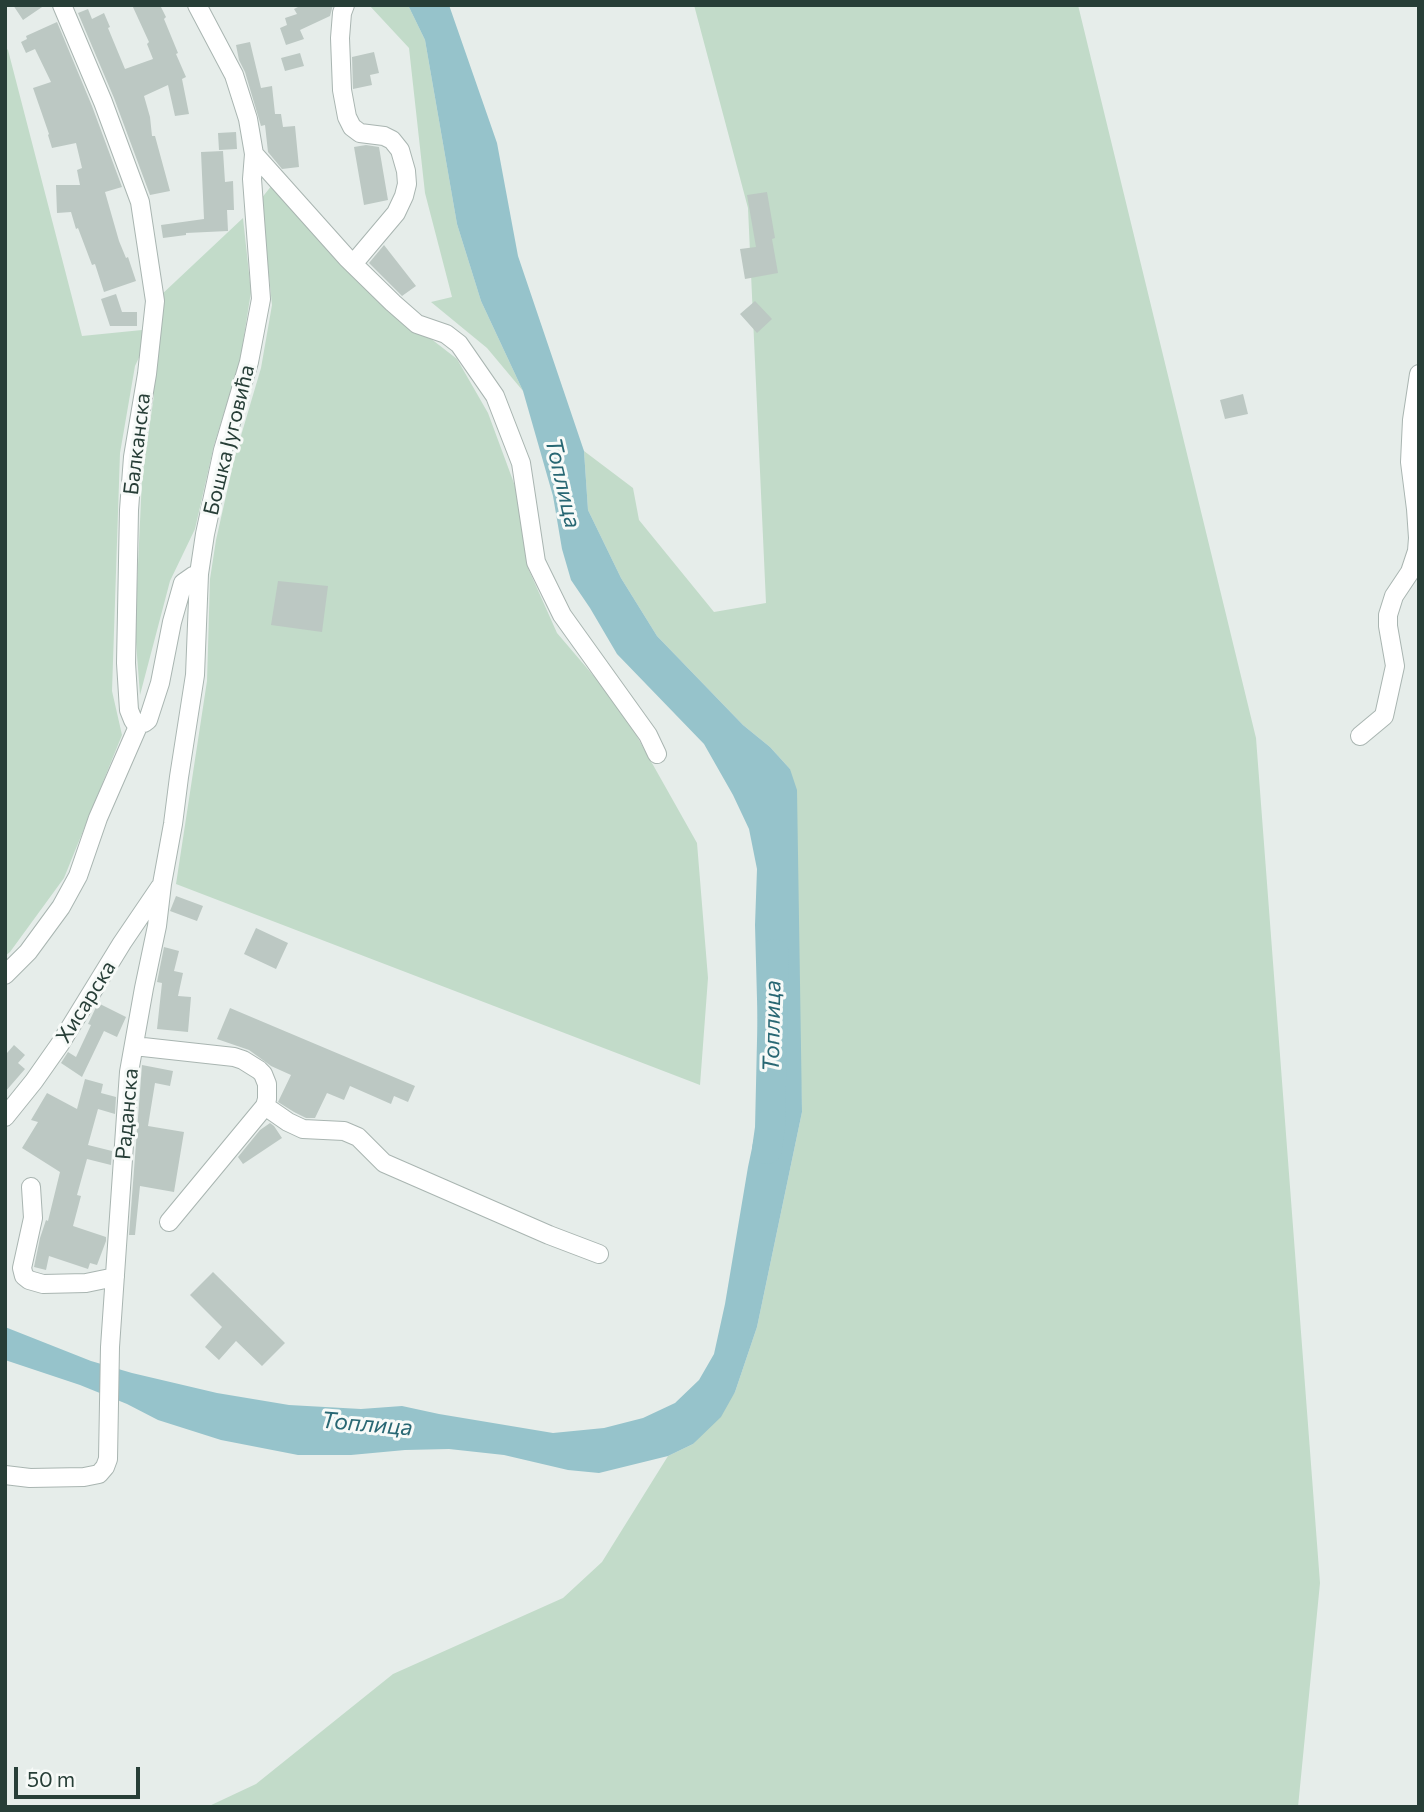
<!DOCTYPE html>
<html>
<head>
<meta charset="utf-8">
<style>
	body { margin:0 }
	#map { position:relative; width:1424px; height:1812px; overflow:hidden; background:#e6edea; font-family:Commissioner,sans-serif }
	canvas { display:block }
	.frame { position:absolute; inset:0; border:7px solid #273e37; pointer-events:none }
	.scale { position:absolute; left:14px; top:1767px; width:126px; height:32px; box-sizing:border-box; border:4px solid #273e37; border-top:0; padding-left:9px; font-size:21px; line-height:24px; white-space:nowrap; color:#273e37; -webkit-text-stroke:5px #f7faf8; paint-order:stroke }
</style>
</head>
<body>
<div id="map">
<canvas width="1424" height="1812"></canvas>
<div class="frame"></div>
<div class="scale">50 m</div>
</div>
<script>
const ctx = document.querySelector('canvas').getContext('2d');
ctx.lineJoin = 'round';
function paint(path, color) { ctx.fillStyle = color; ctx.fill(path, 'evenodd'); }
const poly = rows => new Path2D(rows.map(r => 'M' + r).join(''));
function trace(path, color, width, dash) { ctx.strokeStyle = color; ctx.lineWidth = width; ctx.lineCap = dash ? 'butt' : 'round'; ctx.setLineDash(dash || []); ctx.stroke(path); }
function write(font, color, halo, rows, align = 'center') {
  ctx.font = font + ' Commissioner,sans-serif'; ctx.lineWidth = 6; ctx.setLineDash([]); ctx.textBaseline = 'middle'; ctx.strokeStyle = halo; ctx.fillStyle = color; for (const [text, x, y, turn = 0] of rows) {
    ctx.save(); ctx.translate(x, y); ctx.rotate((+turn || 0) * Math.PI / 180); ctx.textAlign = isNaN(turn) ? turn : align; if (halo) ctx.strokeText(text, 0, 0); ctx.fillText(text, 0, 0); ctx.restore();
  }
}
const green = poly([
	[369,5,408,5,425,40,457,224,481,301,523,391,487,348,431,302,452,297,425,193,409,48],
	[694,5,1078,5,1256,738,1320,1583,1298,1807,207,1807,256,1784,393,1674,563,1598,602,1562,668,1456,693,1444,735,1392,757,1327,802,1112,790,769,770,747,743,725,657,636,621,578,588,510,584,451,633,488,639,520,714,612,766,603,748,208],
	[5,47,8,50,82,336,152,329,160,296,243,218,251,292,240,361,214,445,195,529,170,581,140,695,135,629,142,479,154,395,147,374,151,332,135,366,120,453,112,691,122,735,64,878,10,952,5,956],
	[272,185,403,317,457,359,488,413,515,486,528,568,557,633,621,708,697,843,708,978,700,1085,176,884,207,681,210,579,216,540,235,456,261,368,272,305,261,199]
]);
const water = poly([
	[408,5,449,5,497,143,518,256,584,451,588,510,621,578,657,636,743,725,770,747,790,769,797,790,802,1112,757,1327,735,1392,721,1417,693,1444,668,1456,599,1473,568,1470,504,1455,449,1449,405,1450,351,1455,298,1455,221,1440,158,1420,127,1404,80,1385,5,1360,5,1327,91,1361,132,1373,217,1393,289,1405,361,1409,402,1406,439,1414,553,1433,604,1428,643,1418,675,1403,699,1380,714,1354,725,1304,748,1167,760,1110,755,925,757,869,749,829,733,795,704,744,617,654,590,608,571,580,562,549,553,496,523,391,481,301,457,224,425,40],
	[767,985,772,992,778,1026,781,1058,776,1108,770,1109,764,1007]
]);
const river = poly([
	[767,1149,770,1128,774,954]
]);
const building = poly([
	[13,5,45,5,23,20],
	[132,5,160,5,166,17,164,19,178,53,176,54,186,77,182,79,189,114,175,116,168,85,144,96,150,117,152,136,155,136,170,191,150,195,114,98,78,13,88,9,92,19,104,13,110,27,108,28,125,69,153,59,147,44,149,42],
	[302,5,333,5,330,16,300,30,304,39,286,45,280,28,287,25,285,18,297,14,294,9],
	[57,22,92,106,122,187,105,192,119,241,126,258,128,257,136,281,104,292,95,264,92,265,78,228,76,229,71,212,57,213,56,185,80,185,77,170,82,168,76,143,52,148,48,135,49,134,33,88,51,82,35,49,26,53,21,42,27,39,26,36],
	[250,42,261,88,272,86,275,114,281,114,283,127,295,126,299,167,282,169,268,152,265,125,261,126,245,72,239,60,236,45],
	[374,52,379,73,370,75,372,85,353,89,352,57],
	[300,53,304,66,285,71,281,58],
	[236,132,237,149,219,150,218,133],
	[366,145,379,147,388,200,364,205,354,147],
	[223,151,225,182,233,181,234,210,227,210,228,231,186,233,186,235,163,238,161,225,204,219,201,152],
	[767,192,775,238,772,239,778,273,745,279,740,249,756,247,747,195],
	[384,245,416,286,402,296,369,263],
	[116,294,122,312,137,312,137,326,110,326,101,299],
	[755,301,772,319,757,333,740,314],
	[1243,394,1248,414,1225,419,1220,400],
	[278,581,328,586,322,632,271,625],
	[176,896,203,906,197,921,170,911],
	[256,928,288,943,276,969,244,954],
	[164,947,179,951,174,971,183,973,178,996,191,997,188,1032,157,1029,162,983,157,982],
	[98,1003,126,1017,117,1037,104,1031,82,1077,61,1063,68,1052,76,1057,91,1025,88,1024],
	[230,1008,415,1086,408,1102,394,1096,391,1104,350,1086,344,1100,327,1093,315,1118,306,1118,294,1112,278,1102,291,1075,271,1066,249,1050,217,1039],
	[14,1045,25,1055,18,1063,25,1069,5,1092,5,1051,7,1053],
	[142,1065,173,1071,170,1086,155,1083,148,1126,184,1132,174,1192,140,1186,135,1235,129,1235],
	[85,1079,103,1084,101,1093,116,1097,115,1114,98,1109,88,1145,112,1151,111,1165,87,1159,77,1195,81,1196,73,1226,106,1237,106,1241,97,1265,90,1263,88,1269,49,1256,46,1270,34,1267,40,1238,46,1220,48,1221,60,1172,22,1148,38,1122,31,1120,47,1093,77,1109],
	[270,1123,274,1126,282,1138,243,1164,238,1157,260,1130],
	[213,1272,285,1343,262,1366,236,1341,219,1360,205,1347,222,1327,190,1295]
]);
const minor = poly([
	[62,5,103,102,140,202,155,301,147,374,133,457,129,510,126,663,129,710,133,720,135,723,144,723,148,720,160,683,172,622,183,583,193,576,199,574],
	[345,5,342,13,340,38,342,90,347,117,352,127,360,133,384,136,392,140,400,150,406,171,407,184,404,196,396,213,353,264],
	[254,154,347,258,393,303,417,324,446,334,459,344,495,396,521,463,536,562,562,615,648,735,657,754],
	[1360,736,1384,716,1395,666,1388,626,1388,615,1394,596,1410,572,1417,551,1418,538,1416,509,1410,462,1412,420,1419,374],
	[5,975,28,952,61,907,78,876,98,818,139,724],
	[134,1046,234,1057,243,1060,259,1070,263,1074,267,1084,267,1099,265,1106,169,1222],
	[265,1106,288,1122,303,1129,344,1131,358,1137,384,1163,549,1235,599,1254],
	[5,1117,34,1081,60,1044,122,943,160,887],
	[31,1187,33,1218,22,1268,24,1276,29,1280,43,1284,86,1283,115,1277],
	[5,1475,30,1478,84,1477,99,1474,105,1467,108,1459,110,1347,129,1072,144,988,157,926,162,884,173,824,179,777,195,675,199,574,205,534,223,450,249,362,261,299,252,179,254,154,248,119,234,75,197,5]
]);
const streetNames = [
	["Бошка Југовића",229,440,-76],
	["Балканска",137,444,-83],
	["Хисарска",86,1002,-58],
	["Раданска",127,1114,-85]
];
const waterNames = [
	["Топлица",563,483,77],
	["Топлица",772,1026,-89],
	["Топлица",367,1424,5]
];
paint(green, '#c2dbc9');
paint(water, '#96c3cb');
trace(river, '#96c3cb', 30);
paint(building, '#bcc8c3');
trace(minor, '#a9b5b1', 20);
trace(minor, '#fff', 18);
write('21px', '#273e37', '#f7faf8', streetNames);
write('italic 23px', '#286773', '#f7faf8', waterNames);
</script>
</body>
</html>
